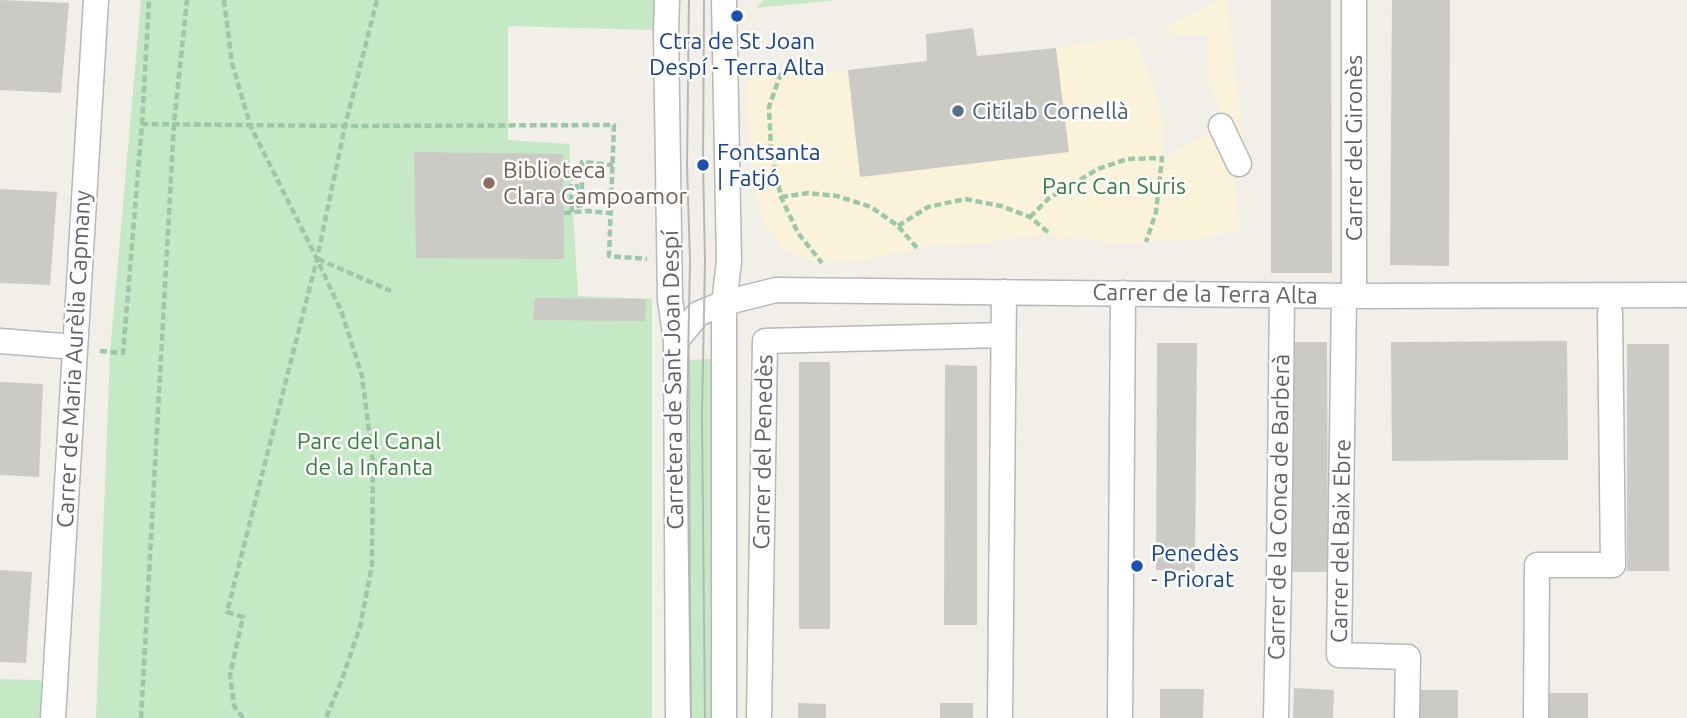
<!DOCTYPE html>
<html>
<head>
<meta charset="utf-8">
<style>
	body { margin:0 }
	canvas { display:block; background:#f1efe8 }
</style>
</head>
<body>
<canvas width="1687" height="718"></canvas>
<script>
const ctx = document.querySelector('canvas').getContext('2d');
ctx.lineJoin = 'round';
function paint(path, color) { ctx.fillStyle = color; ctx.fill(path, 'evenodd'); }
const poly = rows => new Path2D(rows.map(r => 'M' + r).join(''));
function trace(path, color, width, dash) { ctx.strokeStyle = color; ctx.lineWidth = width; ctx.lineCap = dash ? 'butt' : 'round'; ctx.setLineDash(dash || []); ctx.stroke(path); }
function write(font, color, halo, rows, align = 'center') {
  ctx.font = font + ' Ubuntu,sans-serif'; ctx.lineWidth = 5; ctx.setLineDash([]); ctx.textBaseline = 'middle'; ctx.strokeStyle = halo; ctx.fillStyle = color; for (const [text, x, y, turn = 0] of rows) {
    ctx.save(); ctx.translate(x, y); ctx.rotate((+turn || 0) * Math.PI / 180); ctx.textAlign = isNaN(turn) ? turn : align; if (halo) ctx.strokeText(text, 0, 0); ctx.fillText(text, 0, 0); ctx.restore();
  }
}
const green = poly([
	[141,0,654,0,654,30,508,26,508,140,569,144,578,296,652,299,652,718,96,718,110,353],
	[763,0,836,0,757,8],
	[714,359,716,718,685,718,682,360],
	[0,679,40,680,54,694,52,718,0,718]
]);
const sand = poly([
	[1220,0,1226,0,1246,158,1233,170,1240,230,1192,240,1113,243,1067,237,1058,241,1049,233,989,242,925,246,911,250,861,260,822,263,812,261,783,248,763,223,750,169,746,72,781,73,848,70,860,177,1068,152,1056,48,1134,37,1155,90,1163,125,1163,158,1226,124,1207,76,1209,34,1173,35,1165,27]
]);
const building = poly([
	[0,0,69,3,61,93,0,90],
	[1271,0,1331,0,1332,273,1271,273],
	[1392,0,1450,0,1449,266,1390,265],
	[973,28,977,56,1056,48,1069,152,860,177,848,70,927,61,926,34],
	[414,152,563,154,564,259,416,258],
	[0,189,57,192,50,285,0,283],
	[535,298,646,299,645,321,533,320],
	[1567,341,1568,460,1392,461,1391,342],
	[1286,342,1327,342,1328,572,1288,572],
	[1157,343,1197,343,1195,571,1156,570],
	[1627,344,1669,344,1669,571,1627,571],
	[799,362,830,362,830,629,799,629],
	[945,365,977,366,977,625,944,625],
	[0,382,43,384,39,477,0,475],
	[0,570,32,572,26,663,0,662],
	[1294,688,1334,690,1333,718,1293,718],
	[1160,689,1204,689,1203,718,1160,718],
	[1420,690,1458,690,1458,718,1419,718],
	[1546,693,1588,693,1588,718,1545,718],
	[798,703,826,704,826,718,798,718],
	[940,703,973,703,973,718,940,718]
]);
const path = poly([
	[224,0,232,63,250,125,317,259,342,313,362,376,373,463,372,565,360,627,341,682,326,718],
	[781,73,769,107,771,150,781,197,798,233,822,263],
	[142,124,149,0],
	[781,197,808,193,837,196,871,207,898,226,917,248],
	[572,212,570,170,576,169,578,206,582,205,582,162,613,165],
	[564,213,588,211,611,213],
	[1030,217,1048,199,1098,169,1127,159,1162,158,1156,212,1146,242],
	[898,226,928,207,965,199,1001,206,1030,217,1049,233],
	[318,259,391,291],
	[100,351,123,353,142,124,345,126,614,125,609,256,647,259],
	[141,718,174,123,187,0],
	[243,718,234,706,230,675,243,617,227,612,317,259,345,126,377,0]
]);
const minor = poly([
	[667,0,666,32,670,300,676,341,678,718],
	[1354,0,1354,296],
	[1221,126,1239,164],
	[1344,296,1339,655,1408,657,1407,718],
	[0,341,75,347],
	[676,341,698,314,724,303,776,290,1354,296,1687,295],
	[53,718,96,0],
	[724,718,724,303,729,262,724,0],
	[759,718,765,341,1003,335],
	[1000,718,1004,292],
	[1120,718,1123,293],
	[1276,718,1279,576,1282,295],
	[1536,718,1537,565,1613,565,1610,313]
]);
const tram = poly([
	[689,0,687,165,690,261,687,414,691,718],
	[704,0,703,165,705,261,702,414,705,718]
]);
const markers = [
	[737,16,7,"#1a4fb4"],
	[958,111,7,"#5c6f8a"],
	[703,165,7,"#1a4fb4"],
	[489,183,7,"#8d6e63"],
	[1137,566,7,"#1a4fb4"]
];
const transitNames = [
	["Ctra de St Joan",737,41,"center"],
	["Despí - Terra Alta",737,67,"center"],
	["Fontsanta",717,152],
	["| Fatjó",717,178],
	["Penedès",1151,553],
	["- Priorat",1151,579]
];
const serviceNames = [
	["Citilab Cornellà",972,111]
];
const streetNames = [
	["Carrer del Gironès",1354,148,-90],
	["Carrer de la Terra Alta",1205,294,1],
	["Carrer de Maria Aurèlia Capmany",74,359,-87],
	["Carretera de Sant Joan Despí",673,380,-91],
	["Carrer del Penedès",763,452,-89],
	["Carrer de la Conca de Barberà",1279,507,-89],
	["Carrer del Baix Ebre",1341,541,-89]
];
const educationNames = [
	["Biblioteca",503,170],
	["Clara Campoamor",503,196]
];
const parkNames = [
	["Parc Can Suris",1114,186],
	["Parc del Canal",369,441],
	["de la Infanta",369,467]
];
paint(green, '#c5e8c5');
paint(sand, '#fbf3d9');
paint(building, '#cccac5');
trace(minor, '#b5b8bc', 27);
trace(path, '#9cc7a9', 4.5, [7, 3.5]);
trace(minor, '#fff', 24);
trace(tram, '#b6b7b8', 2);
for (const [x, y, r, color] of markers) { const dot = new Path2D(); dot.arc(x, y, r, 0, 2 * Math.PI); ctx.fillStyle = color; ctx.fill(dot); trace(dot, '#fff', 2.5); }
write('23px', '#164399', '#fff', transitNames, 'left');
write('23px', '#4e5e75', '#fff', serviceNames, 'left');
write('23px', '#5f6368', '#fff', streetNames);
write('23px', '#785e54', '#fff', educationNames, 'left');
write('23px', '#348238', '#fff', parkNames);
</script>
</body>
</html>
